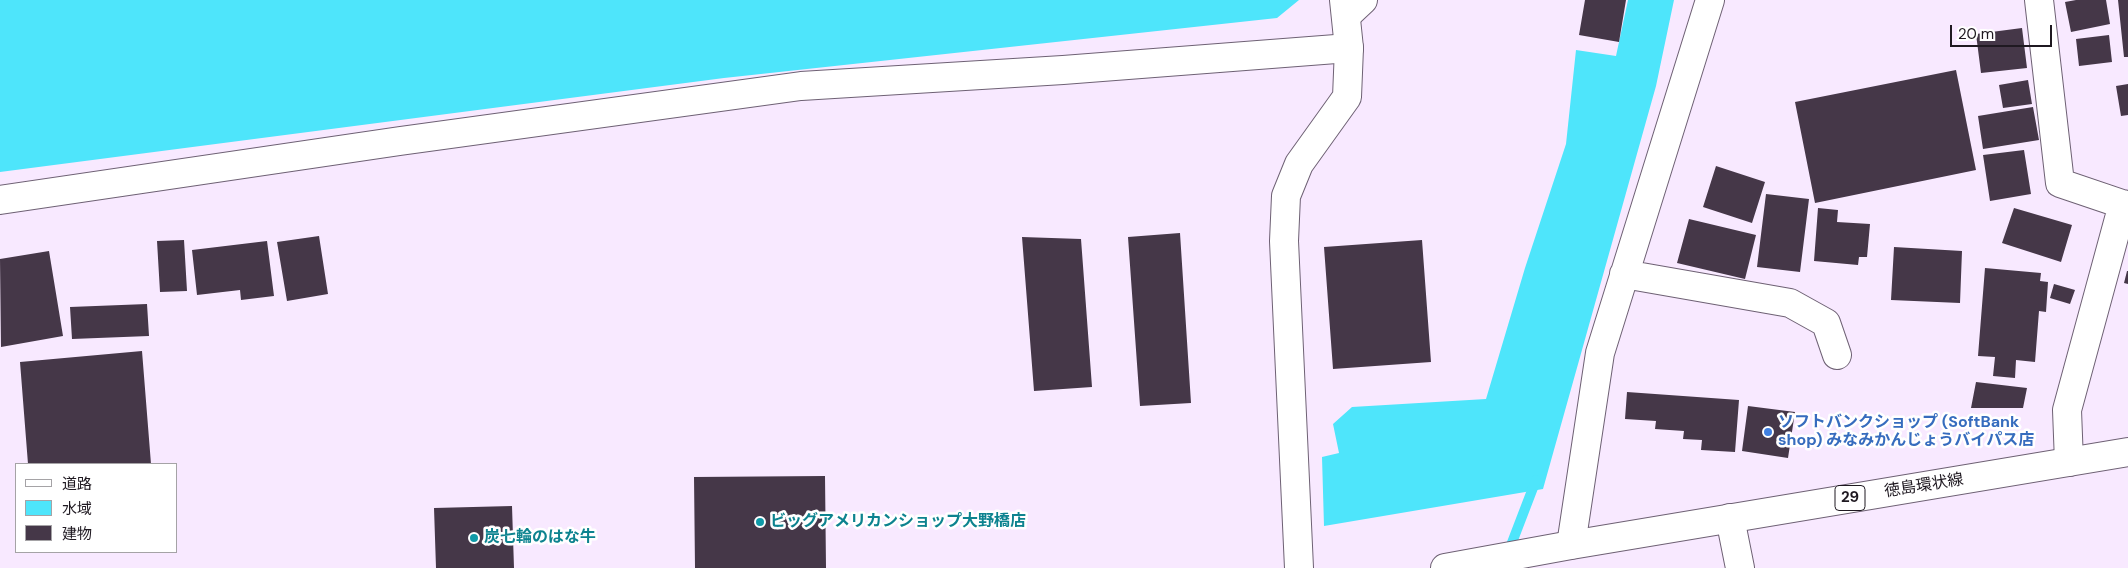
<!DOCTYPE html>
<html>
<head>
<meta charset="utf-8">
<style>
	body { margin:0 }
	#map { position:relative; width:2128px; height:568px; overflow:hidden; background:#f8e9ff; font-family:"DM Sans","Noto Sans JP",sans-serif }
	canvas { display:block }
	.legend { position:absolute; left:15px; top:463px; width:162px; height:90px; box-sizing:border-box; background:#fff; border:1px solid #a5a3a6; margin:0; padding:6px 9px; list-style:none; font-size:15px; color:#1f1921 }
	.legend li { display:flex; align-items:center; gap:10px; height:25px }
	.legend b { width:25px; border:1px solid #a5a3a6 }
	.scale { position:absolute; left:1950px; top:25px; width:102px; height:22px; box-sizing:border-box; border:2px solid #1f1921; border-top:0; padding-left:6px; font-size:15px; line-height:18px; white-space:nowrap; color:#1f1921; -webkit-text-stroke:4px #fff; paint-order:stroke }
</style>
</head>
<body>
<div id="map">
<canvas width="2128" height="568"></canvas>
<ul class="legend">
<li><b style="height:6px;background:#fff"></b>道路</li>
<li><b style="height:14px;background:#4ee5fb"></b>水域</li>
<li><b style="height:14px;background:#453748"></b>建物</li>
</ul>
<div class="scale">20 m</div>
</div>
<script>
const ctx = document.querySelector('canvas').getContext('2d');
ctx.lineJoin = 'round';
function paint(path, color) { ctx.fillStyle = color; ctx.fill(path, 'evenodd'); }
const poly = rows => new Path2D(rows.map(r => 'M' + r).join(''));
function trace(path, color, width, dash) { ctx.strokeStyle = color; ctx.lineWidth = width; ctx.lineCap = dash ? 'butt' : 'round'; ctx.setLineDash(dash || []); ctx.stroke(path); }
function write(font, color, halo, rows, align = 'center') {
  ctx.font = font + ' "DM Sans","Noto Sans JP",sans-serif'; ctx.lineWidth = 5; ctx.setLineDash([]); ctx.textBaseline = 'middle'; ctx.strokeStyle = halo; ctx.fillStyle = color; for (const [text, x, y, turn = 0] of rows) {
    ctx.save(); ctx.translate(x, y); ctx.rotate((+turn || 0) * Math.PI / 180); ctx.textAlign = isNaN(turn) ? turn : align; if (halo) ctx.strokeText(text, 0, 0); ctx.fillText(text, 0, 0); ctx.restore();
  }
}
const water = poly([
	[0,0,1299,0,1277,18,724,78,0,172],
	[1628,0,1674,0,1656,86,1543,489,1324,526,1322,457,1339,453,1333,424,1352,407,1486,399,1525,268,1566,144,1576,50,1616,56]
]);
const stream = poly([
	[1508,553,1536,480]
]);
const building = poly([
	[1585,0,1626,0,1619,42,1579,35],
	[2076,0,2106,0,2110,24,2071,32,2065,2],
	[2118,0,2128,0,2128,57,2124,57],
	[2022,28,2027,68,1981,73,1976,34],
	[2109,35,2112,62,2079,66,2076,39],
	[1956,70,1976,170,1815,203,1795,102],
	[2028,80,2032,104,2003,108,1999,85],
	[2128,84,2128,115,2121,116,2116,86],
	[2033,107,2039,140,1983,149,1978,116],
	[2024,150,2031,194,1990,201,1983,155],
	[1716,166,1765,182,1752,223,1703,207],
	[1766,194,1809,199,1800,272,1757,267],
	[1818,208,1838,210,1837,222,1870,224,1867,257,1859,257,1858,265,1814,261],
	[2014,208,2072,225,2061,262,2002,243],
	[1689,219,1756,235,1745,279,1677,263],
	[1180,233,1191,403,1140,406,1128,237],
	[319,236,328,294,287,301,277,242],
	[1022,237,1081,239,1092,387,1034,391],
	[184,240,187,291,160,292,157,241],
	[1422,240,1431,362,1333,369,1324,247],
	[267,241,274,296,241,300,240,290,197,295,192,250],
	[1894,247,1962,251,1960,303,1891,300],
	[49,251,63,336,1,347,0,259],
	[1985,268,2041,273,2040,281,2048,282,2046,312,2039,311,2035,362,2016,360,2015,378,1993,376,1995,357,1978,356],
	[2127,271,2128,271,2128,284,2124,283],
	[2054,284,2075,290,2070,304,2050,298],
	[147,304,149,336,72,339,70,307],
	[142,351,151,464,28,464,20,362],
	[1976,382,2027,388,2023,408,1971,408],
	[1627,392,1739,400,1735,452,1701,450,1702,440,1683,439,1684,431,1655,429,1656,421,1625,419],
	[1748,406,1795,412,1788,458,1742,451],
	[825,476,826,568,695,568,694,477],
	[512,506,514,568,436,568,434,508]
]);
const minor = poly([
	[2039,0,2060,183,2128,206],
	[1347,15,1363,0],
	[0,200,400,141,801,86,1063,70,1349,48],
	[1624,274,1790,303,1826,323,1837,355],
	[2069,462,2067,410,2123,204],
	[1571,545,1600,353,1710,0]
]);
const tertiary = poly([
	[1730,518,1740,568],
	[1299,568,1284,241,1286,196,1299,164,1347,97,1349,48,1344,0]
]);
const primary = poly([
	[1445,568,1571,545,2128,452]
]);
const markers = [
	[1768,432,5,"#3f7fe0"],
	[760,522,5,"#0f9aa8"],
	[474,538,5,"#0f9aa8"]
];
const shields = [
	[1850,498,30]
];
const shieldNames = [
	["29",1850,498]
];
const shopNames = [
	["ソフトバンクショップ (SoftBank",1778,423],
	["shop) みなみかんじょうバイパス店",1778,441]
];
const streetNames = [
	["徳島環状線",1924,486,-9]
];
const cultureNames = [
	["ビッグアメリカンショップ大野橋店",770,522],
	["炭七輪のはな牛",484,538]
];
paint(water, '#4ee5fb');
trace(stream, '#4ee5fb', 10);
paint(building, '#453748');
trace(minor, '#6e6174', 30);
trace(tertiary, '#6e6174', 30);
trace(primary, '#6e6174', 30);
trace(minor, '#fff', 28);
trace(tertiary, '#fff', 28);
trace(primary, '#fff', 28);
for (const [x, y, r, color] of markers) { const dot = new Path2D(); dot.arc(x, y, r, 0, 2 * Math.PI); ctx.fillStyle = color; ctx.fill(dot); trace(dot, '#fff', 2); }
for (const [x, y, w] of shields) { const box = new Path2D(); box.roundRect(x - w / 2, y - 12.5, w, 25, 4); ctx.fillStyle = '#fff'; ctx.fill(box); trace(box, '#1f1921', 1); }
write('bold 15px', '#1f1921', null, shieldNames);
write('bold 16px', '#366cbe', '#fff', shopNames, 'left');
write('16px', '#1f1921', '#fff', streetNames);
write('bold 16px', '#0d838f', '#fff', cultureNames, 'left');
</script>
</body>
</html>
